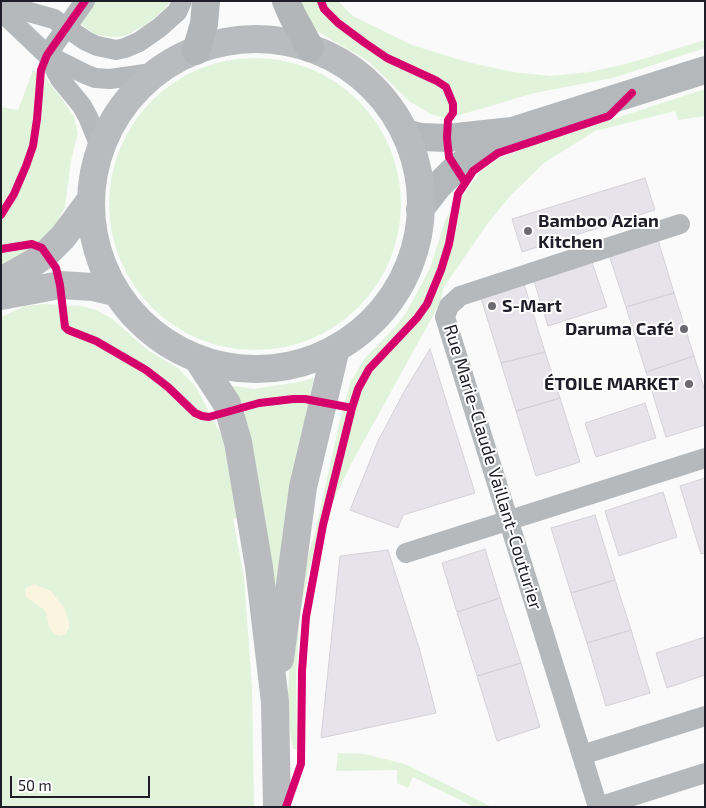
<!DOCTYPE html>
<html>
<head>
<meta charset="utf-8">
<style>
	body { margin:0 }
	#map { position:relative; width:706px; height:808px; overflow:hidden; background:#fafafa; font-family:"Exo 2",sans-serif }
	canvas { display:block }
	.frame { position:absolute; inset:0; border:2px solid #1f1d27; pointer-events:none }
	.scale { position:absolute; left:10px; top:776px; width:140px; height:22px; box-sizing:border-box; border:2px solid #1f1d27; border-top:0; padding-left:6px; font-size:15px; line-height:18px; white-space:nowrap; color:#1f1d27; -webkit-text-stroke:4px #fff; paint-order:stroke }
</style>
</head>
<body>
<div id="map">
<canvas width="706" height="808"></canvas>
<div class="frame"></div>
<div class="scale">50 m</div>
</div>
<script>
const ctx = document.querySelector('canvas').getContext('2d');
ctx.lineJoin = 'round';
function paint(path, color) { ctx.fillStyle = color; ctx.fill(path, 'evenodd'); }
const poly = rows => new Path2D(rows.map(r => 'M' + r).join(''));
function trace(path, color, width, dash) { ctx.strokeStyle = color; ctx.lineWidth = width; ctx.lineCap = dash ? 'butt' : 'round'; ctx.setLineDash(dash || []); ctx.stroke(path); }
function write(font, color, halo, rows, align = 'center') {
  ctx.font = font + ' "Exo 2",sans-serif'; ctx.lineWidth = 4; ctx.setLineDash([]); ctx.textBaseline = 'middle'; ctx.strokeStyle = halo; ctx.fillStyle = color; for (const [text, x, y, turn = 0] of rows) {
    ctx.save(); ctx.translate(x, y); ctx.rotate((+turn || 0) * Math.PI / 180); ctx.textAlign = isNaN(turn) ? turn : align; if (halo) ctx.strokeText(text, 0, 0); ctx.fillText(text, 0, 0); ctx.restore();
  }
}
const green = poly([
	[94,1,170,1,166,8,147,24,125,36,111,37,93,34,79,22],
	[297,1,338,1,353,16,412,45,467,62,513,72,551,76,589,72,626,64,705,40,705,48,613,78,534,93,481,109,446,118,433,115,410,102,368,61,315,30],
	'109 204a146 146 0 1 1 292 0a146 146 0 1 1-292 0Z',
	[33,70,48,81,59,95,74,117,78,133,71,161,65,207,58,220,55,235,1,270,1,107,18,110],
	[705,89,705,116,678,120,675,111,595,131,544,163,511,195,488,223,444,287,440,303,350,466,325,519,309,569,299,621,296,683,297,749,293,749,287,713,291,635,306,562,315,533,342,411,351,381,365,358,393,329,406,313,430,268,446,218,480,172,498,159,528,147],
	[44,304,81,306,96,310,111,318,149,351,178,368,196,387,223,438,227,451,241,517,233,519,244,577,252,688,254,807,1,807,1,317,25,306],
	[314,378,289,500,276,629,227,385,254,389,299,382],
	[338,753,365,754,405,764,492,807,474,807,413,777,408,788,397,783,397,770,336,771]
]);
const sand = poly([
	[34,584,51,591,65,609,69,622,69,628,65,634,59,636,54,634,49,627,47,616,44,610,26,597,25,589]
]);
const building = poly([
	[645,178,655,210,522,252,512,219,645,178],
	[658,240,674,293,626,307,609,255,658,240],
	[592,262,607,307,548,326,534,281,592,262],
	[524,284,545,352,501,363,481,298,524,284],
	[674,293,694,356,646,372,626,307,674,293],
	[430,349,475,493,403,515,398,528,350,510,378,441,405,390,430,349],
	[545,352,560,398,516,411,501,363,545,352],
	[694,356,705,391,705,425,666,437,646,372,694,356],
	[560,398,580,462,536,476,516,411,560,398],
	[645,403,656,438,596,457,585,423,645,403],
	[705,478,705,553,701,554,680,486,705,478],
	[663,492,677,537,619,556,605,511,663,492],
	[595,515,615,580,571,593,551,528,595,515],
	[485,549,500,598,457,612,442,563,485,549],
	[388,550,420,651,436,713,321,738,340,556,388,550],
	[615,580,631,630,587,643,571,593,615,580],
	[500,598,521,663,477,676,457,612,500,598],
	[631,630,650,693,606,706,587,643,631,630],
	[705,637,705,675,667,688,656,653,705,637],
	[521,663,540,727,497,741,477,676,521,663]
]);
const street = poly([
	[6,1,22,10,54,19,86,41,97,46,116,50,125,48,139,42,159,28,177,12,182,1],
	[1,11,47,55,85,74,95,78,110,79,159,72],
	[47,55,60,79,82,106,88,117,101,149],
	[47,55,85,1],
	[406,553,705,458],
	[582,755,705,716],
	[598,807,445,317,449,306,460,296,680,224],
	[598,807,705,773]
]);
const secondary = poly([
	[405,133,421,137,447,138,512,131,705,70],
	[420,209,438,186,456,168,506,134]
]);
const primary = poly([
	'91 204a165 165 0 1 1 330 0a165 165 0 1 1-330 0Z',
	[1,281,33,263,46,254,63,237,89,202],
	[1,296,60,285,93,287,115,292],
	[197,358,227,404,238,442,259,567,275,702,277,807],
	[280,659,303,487,336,348]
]);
const highway = poly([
	[286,1,292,15,310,48],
	[196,51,204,24,206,1]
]);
const cycleway = poly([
	[321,1,324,9,338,23,365,43,387,58,437,81,446,87,453,104,453,113,448,120,447,138,449,157,465,182],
	[1,215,14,194,26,166,33,146,37,119,41,70,47,55,85,1],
	[1,249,32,244,42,248,56,268,60,285,65,327,68,330,96,341,146,370,168,387,195,413,202,416,209,417,259,403,293,399,305,399,352,408],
	[286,807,301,764,302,671,306,617,323,525,352,408,358,389,369,369,417,318,427,304,441,270,449,244,458,194,473,171,498,153,609,116,632,93]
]);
const markers = [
	[528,231,5,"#6c6a71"],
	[492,306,5,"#6c6a71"],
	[684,329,5,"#6c6a71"],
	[689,384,5,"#6c6a71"]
];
const poiNames = [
	["Bamboo Azian",538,221],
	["Kitchen",538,242],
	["S-Mart",502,306],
	["Daruma Café",674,329,"right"],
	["ÉTOILE MARKET",679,384,"right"]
];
const streetNames = [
	["Rue Marie-Claude Vaillant-Couturier",493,467,73]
];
paint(green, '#e1f3db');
paint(sand, '#fbf5e0');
paint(building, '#e6e4ea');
trace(building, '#d4d2d8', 1);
trace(street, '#b6b9bc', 20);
trace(secondary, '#b4b8bb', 28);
trace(primary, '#b9bbbe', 28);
trace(highway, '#b3b6b9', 28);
trace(cycleway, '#d6006c', 8);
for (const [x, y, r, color] of markers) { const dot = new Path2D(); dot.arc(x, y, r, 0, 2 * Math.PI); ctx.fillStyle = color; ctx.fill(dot); trace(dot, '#fff', 2); }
write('bold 18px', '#1f1d27', '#fff', poiNames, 'left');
write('18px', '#1f1d27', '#fff', streetNames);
</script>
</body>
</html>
